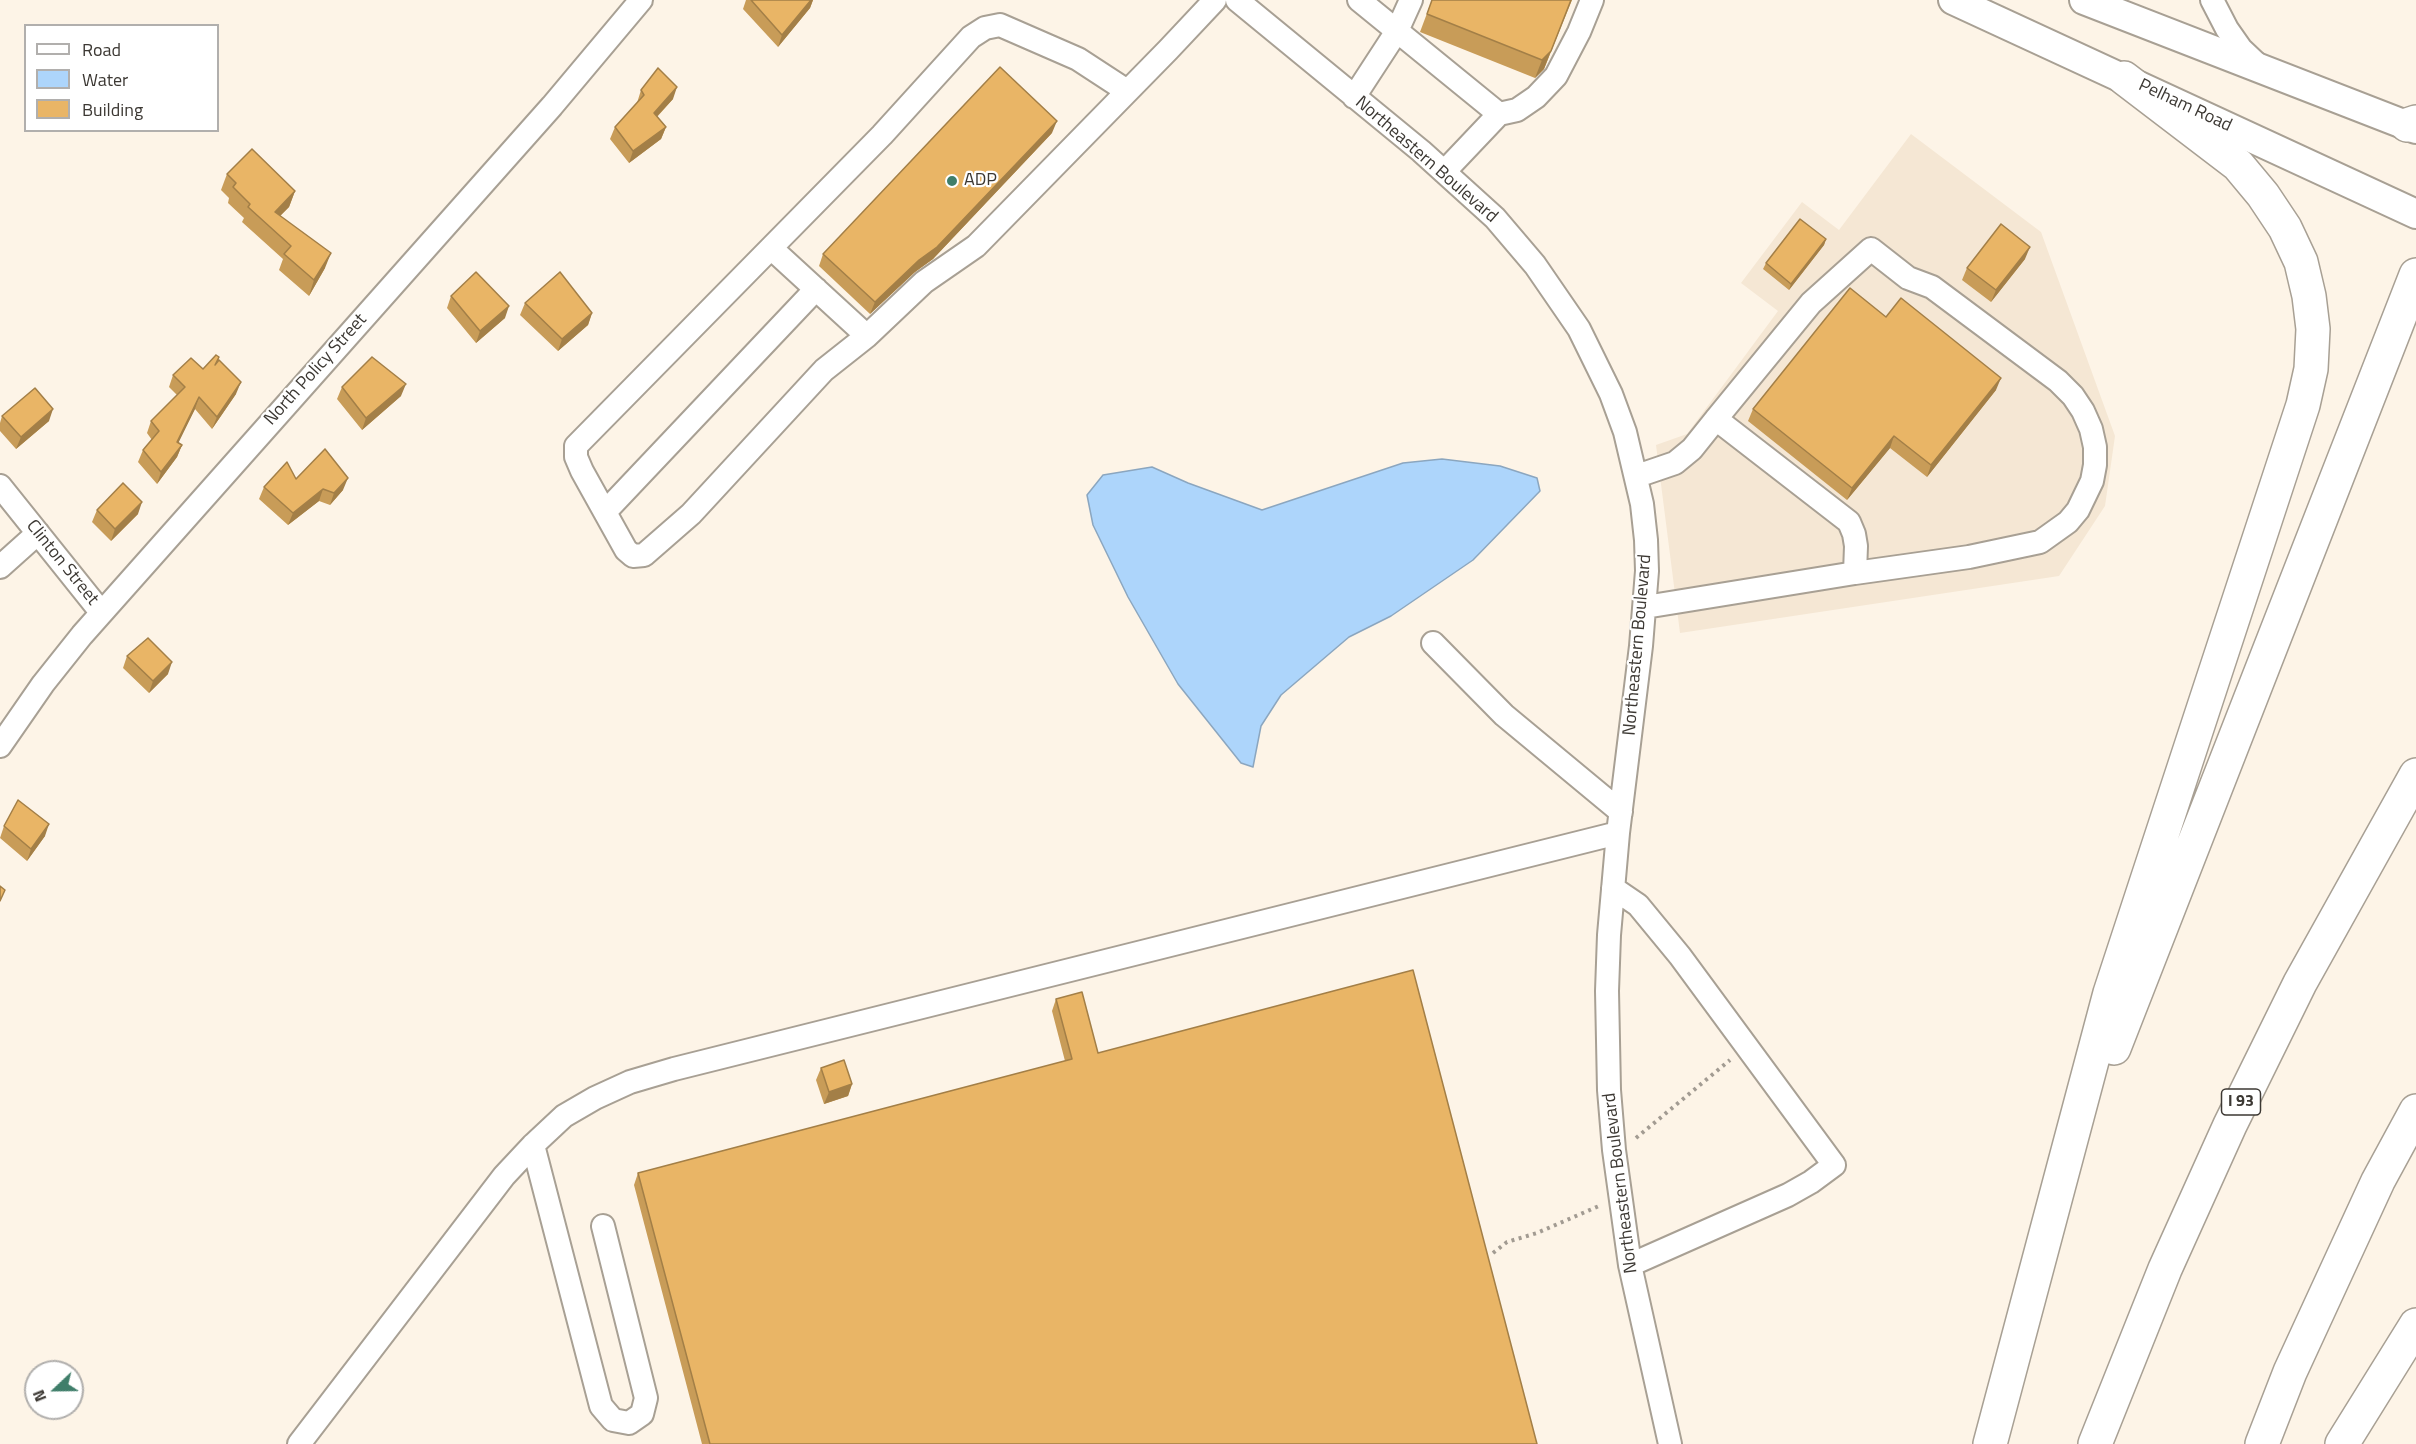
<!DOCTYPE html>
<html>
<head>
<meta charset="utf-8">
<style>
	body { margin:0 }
	#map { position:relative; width:2416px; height:1444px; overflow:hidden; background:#fdf4e7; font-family:"Titillium Web",sans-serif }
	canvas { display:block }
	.legend { position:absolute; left:24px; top:24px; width:195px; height:108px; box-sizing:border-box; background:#fff; border:2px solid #b1afad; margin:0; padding:8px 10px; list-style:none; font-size:18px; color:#3c3833 }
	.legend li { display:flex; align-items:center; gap:12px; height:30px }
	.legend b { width:30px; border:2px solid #b1afad }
	.north { position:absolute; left:24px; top:1360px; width:60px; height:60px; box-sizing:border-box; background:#fff; border:2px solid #b1afad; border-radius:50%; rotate:248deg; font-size:16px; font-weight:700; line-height:24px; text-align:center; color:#3c3833 }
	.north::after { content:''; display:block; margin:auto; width:21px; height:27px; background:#3f7e6a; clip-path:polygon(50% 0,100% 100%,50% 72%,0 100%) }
</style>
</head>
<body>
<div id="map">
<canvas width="2416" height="1444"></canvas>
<ul class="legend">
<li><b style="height:8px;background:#fff"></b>Road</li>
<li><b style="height:16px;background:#add5fb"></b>Water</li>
<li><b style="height:16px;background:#e9b566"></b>Building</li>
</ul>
<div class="north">N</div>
</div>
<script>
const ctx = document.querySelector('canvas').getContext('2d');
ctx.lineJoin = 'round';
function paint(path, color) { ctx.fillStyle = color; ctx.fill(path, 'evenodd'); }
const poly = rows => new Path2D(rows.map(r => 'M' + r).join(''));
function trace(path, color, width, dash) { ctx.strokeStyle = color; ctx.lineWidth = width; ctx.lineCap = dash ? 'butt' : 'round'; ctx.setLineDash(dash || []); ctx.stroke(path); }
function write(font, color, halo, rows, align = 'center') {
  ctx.font = font + ' "Titillium Web",sans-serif'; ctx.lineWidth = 4.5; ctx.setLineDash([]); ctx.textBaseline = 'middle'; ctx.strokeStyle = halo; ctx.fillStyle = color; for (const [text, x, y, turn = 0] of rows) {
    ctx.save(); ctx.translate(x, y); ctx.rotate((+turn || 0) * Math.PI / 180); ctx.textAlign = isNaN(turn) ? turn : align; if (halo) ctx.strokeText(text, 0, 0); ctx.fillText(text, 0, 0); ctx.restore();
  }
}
const built = poly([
	[1911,134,2041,232,2115,436,2105,506,2059,576,1680,633,1656,445,1687,434,1778,311,1741,283,1802,202,1839,230]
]);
const water = poly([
	[1442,459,1500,466,1537,478,1540,491,1473,560,1391,616,1349,637,1281,695,1261,726,1253,767,1241,763,1178,684,1128,597,1093,525,1087,495,1103,475,1152,467,1188,483,1262,510,1403,463,1442,459]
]);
const path = poly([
	[1636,1138,1730,1060],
	[1493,1253,1507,1242,1537,1233,1599,1206]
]);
const minor = poly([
	[1237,0,1421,151,1495,218,1535,265,1579,329,1611,394,1625,432,1642,504,1646,540,1647,571,1641,646,1618,833,1609,935,1607,991,1609,1090,1614,1150,1630,1265,1670,1444],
	[1359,0,1499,114,1444,172],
	[2212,0,2227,29,2241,49,2259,66],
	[1127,91,1078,59,1000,25,985,28,971,37,882,135,576,446,576,457,582,471,626,550,633,556,644,555,691,514,824,370,867,336,924,282,976,246,1168,50,1215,0],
	[1354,97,1397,31,1411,0],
	[1499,114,1517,110,1536,97,1556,76,1579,32,1592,0],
	[771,248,867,336],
	[1637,476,1675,463,1692,449,1716,419,1811,303,1871,249,1908,278,1932,287,2058,381,2073,396,2083,411,2091,429,2095,447,2095,465,2092,481,2078,510,2068,522,2040,542,1969,557,1855,573,1856,546,1854,534,1849,522,1716,419],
	[0,486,101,612],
	[605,512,816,289],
	[0,567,38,533],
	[1645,607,1855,573],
	[1433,643,1504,715,1621,812],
	[0,746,43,684,82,635,552,106,641,0],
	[1613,888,1638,905,1680,956,1834,1165,1811,1182,1788,1195,1630,1265],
	[533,1145,601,1406,613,1420,629,1423,642,1414,646,1398,603,1226],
	[299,1444,504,1176,533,1145,564,1116,595,1098,630,1082,674,1069,1618,833]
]);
const major = poly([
	[1953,0,2416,214],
	[2084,0,2416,129]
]);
const highway = poly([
	[2407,125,2416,122],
	[2114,1048,2416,275],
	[1990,1444,2110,993,2303,405,2311,369,2313,329,2309,296,2301,262,2285,228,2263,195,2238,165,2124,78],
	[2095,1444,2165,1269,2230,1125,2300,983,2416,775],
	[2262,1444,2290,1372,2378,1181,2416,1111],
	[2342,1444,2416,1325]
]);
const wall = poly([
	[746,0,813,0,810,8,778,47,743,9],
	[1432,0,1572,0,1544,69,1535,78,1420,32],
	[641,90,673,99,657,117,666,127,661,139,629,163,610,139,615,127,637,103],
	[1052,133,933,259,915,272,870,314,819,266,823,254],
	[227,174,295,191,289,207,280,216,325,268,309,296,279,270,283,259,242,222,244,218,228,203,229,198,221,190],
	[1826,239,1824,245,1789,290,1763,269,1766,263],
	[2025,259,1991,302,1962,280,1967,268],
	[451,296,505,318,476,343,447,308],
	[525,303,592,313,588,325,558,351,520,315],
	[1886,317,1996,390,1927,477,1890,448,1847,500,1748,421,1753,409],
	[217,363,236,394,212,429,195,409,178,442,182,445,177,457,157,484,138,462,143,450,152,440,147,433,151,421,177,395,169,387,173,375,203,369],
	[342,387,401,396,362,430,337,399],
	[2,416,49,421,16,449,0,431,0,423],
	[296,479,343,490,330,505,319,501,288,525,259,499,264,487],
	[97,510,138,514,111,541,92,522],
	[127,656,168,674,149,693,123,668],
	[4,826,45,836,27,861,0,838],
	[1056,999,1098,1053,1537,1444,702,1444,634,1185,638,1173,1065,1061,1052,1011],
	[821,1068,852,1084,848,1096,824,1104,816,1080]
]);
const shadedWall = poly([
	[811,0,813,0,810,8,778,47,782,35],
	[1571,0,1544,69,1535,78,1542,60],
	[677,87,673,99,649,125,654,113],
	[1057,121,1052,133,933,259,915,272,870,314,875,302,919,260],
	[666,127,661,139,629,163,633,151],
	[295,191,289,207,269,227,275,212],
	[1826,239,1824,245,1789,290,1791,284],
	[2030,247,2025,259,1991,302,1996,290],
	[331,253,325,268,309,296,314,280],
	[509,306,505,318,476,343,480,331],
	[592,313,588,325,558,351,562,339],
	[2001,378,1996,390,1927,477,1931,465],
	[241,382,236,394,212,429,217,417],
	[406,384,401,396,362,430,366,418],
	[199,397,195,409,173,454,177,442],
	[53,409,49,421,16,449,21,437],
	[1894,436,1890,448,1847,500,1852,488],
	[182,445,177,457,157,484,161,472],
	[348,478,343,490,330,505,334,493],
	[323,489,319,501,288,525,293,513],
	[142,502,138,514,111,541,115,529],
	[172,662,168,674,149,693,153,681],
	[49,824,45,836,27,861,31,849],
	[852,1084,848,1096,824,1104,829,1092]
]);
const building = poly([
	[751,0,811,0,782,35,751,0],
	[1432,0,1571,0,1551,51,1542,60,1427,14,1432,0],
	[1000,67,1057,121,937,247,919,260,875,302,823,254,1000,67],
	[658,68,677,87,654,113,666,127,633,151,615,127,644,95,641,90,658,68],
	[252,149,295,191,275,212,331,253,314,280,284,254,291,246,248,207,250,204,233,187,236,183,227,174,252,149],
	[1800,219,1826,239,1791,284,1766,263,1800,219],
	[2001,224,2030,247,1996,290,1967,268,2001,224],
	[476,272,509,306,480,331,451,296,476,272],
	[560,272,592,313,562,339,525,303,560,272],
	[1850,288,1886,317,1901,298,2001,378,1931,465,1894,436,1852,488,1753,409,1850,288],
	[216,355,219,357,215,365,219,360,241,382,217,417,199,397,177,442,182,445,161,472,143,450,159,431,151,421,185,387,173,375,191,358,203,369,216,355],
	[372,357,406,384,366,418,342,387,372,357],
	[35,388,53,409,21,437,2,416,35,388],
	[325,449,348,478,334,493,323,489,293,513,264,487,287,462,296,479,325,449],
	[123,483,142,502,115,529,97,510,123,483],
	[148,638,172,662,153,681,127,656,148,638],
	[18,800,49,824,31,849,4,826,18,800],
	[0,886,5,890,0,901,0,886],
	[1413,970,1537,1444,710,1444,638,1173,1072,1059,1056,999,1082,992,1098,1053,1413,970],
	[844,1060,852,1084,829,1092,821,1068,844,1060]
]);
const markers = [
	[952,181,6,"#3f7e6a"]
];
const shields = [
	[2241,1102,39]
];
const shieldNames = [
	["I 93",2241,1102]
];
const streetNames = [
	["Pelham Road",2185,106,25],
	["Northeastern Boulevard",1426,160,41],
	["North Policy Street",316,370,-48],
	["Clinton Street",62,563,51],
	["Northeastern Boulevard",1638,645,-85],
	["Northeastern Boulevard",1621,1183,-97]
];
const poiNames = [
	["ADP",964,181]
];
paint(built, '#f5e7d4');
paint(water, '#add5fb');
trace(water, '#8ba6bf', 1.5);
trace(minor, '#a8a094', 26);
trace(major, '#a8a094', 32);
trace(highway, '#a8a094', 36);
trace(path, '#a29b92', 4, [3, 4.5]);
trace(minor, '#fff', 22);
trace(major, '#fff', 28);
trace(highway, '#fff', 33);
paint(wall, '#c89c58');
paint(shadedWall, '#a37f47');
paint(building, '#e9b566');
trace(building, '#a37f47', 1.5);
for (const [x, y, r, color] of markers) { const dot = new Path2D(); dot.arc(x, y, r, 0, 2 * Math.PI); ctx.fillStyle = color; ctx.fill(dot); trace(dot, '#fff', 2); }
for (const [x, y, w] of shields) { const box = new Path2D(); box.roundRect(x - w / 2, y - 13, w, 26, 4.5); ctx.fillStyle = '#fff'; ctx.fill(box); trace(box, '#3c3833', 1.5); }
write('bold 16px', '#3c3833', null, shieldNames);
write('18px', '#3c3833', '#fff', streetNames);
write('18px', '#3c3833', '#fff', poiNames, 'left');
</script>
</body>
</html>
